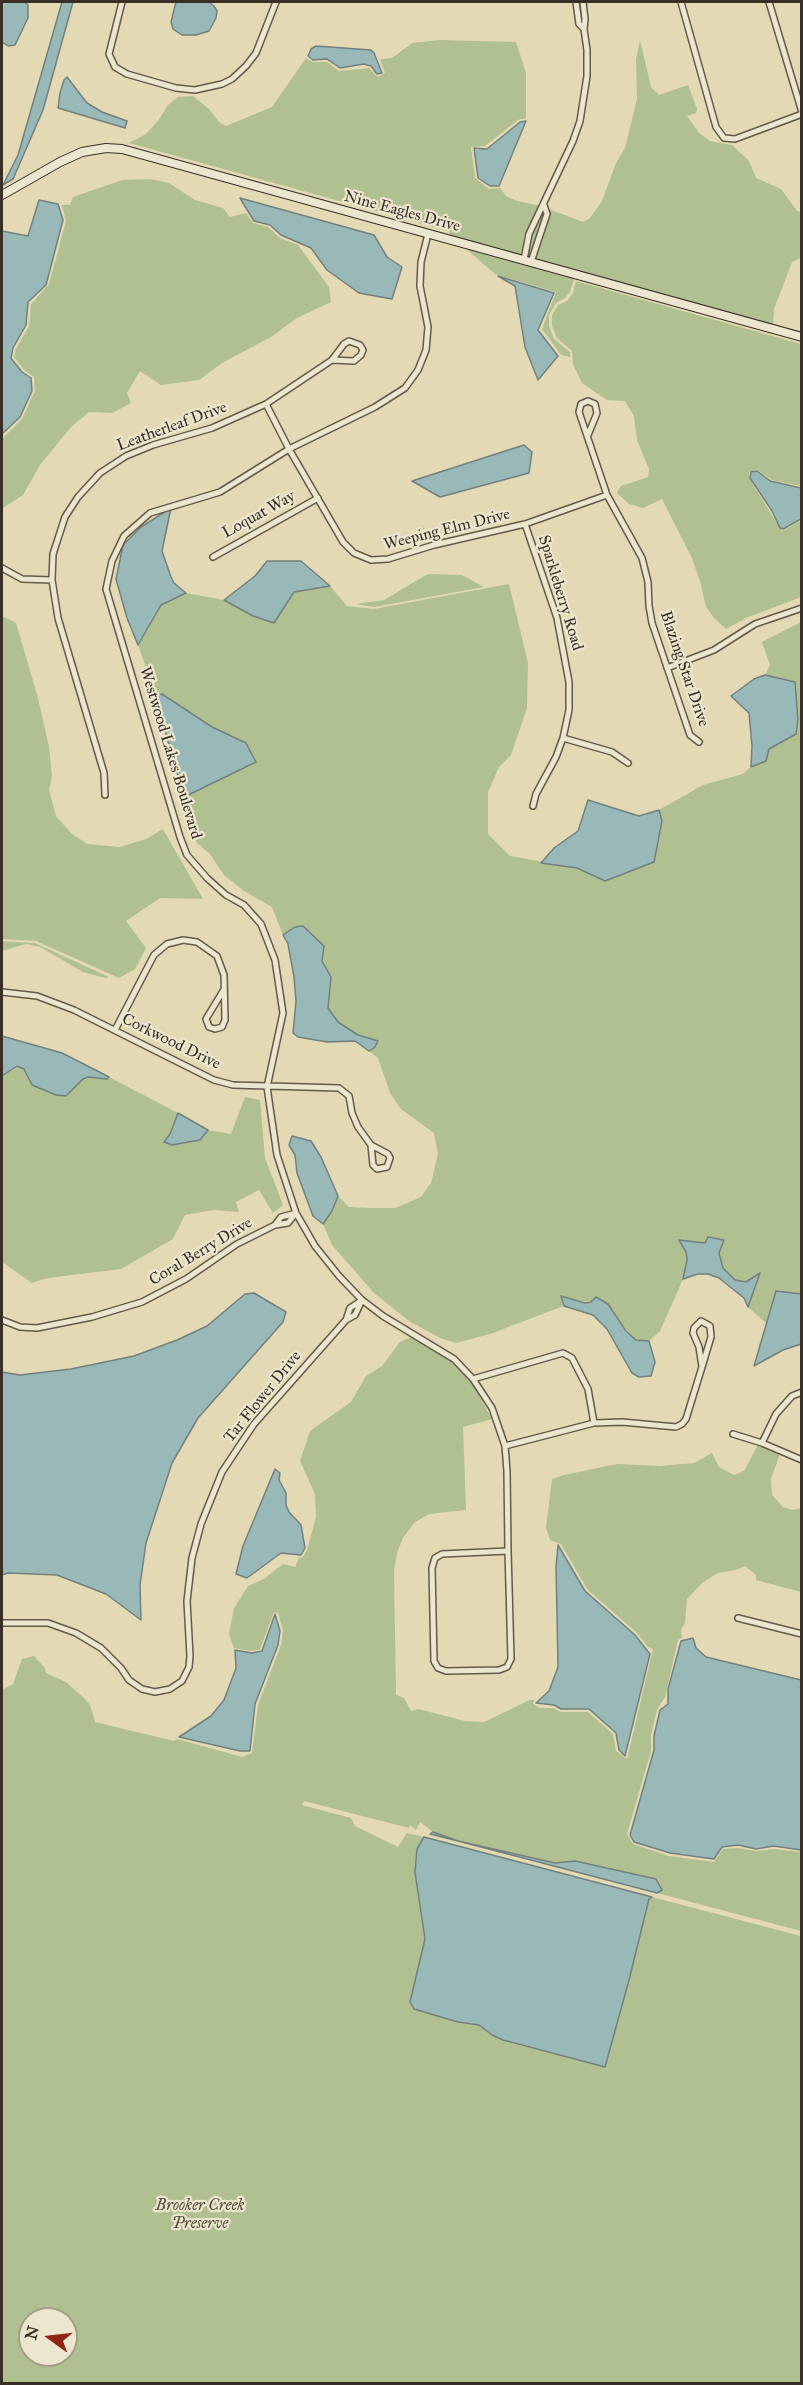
<!DOCTYPE html>
<html>
<head>
<meta charset="utf-8">
<style>
	body { margin:0 }
	#map { position:relative; width:803px; height:2385px; overflow:hidden; background:#e3d9b4; font-family:"IM FELL Great Primer",serif }
	canvas { display:block }
	.frame { position:absolute; inset:0; border:3px solid #392f27; pointer-events:none }
	.north { position:absolute; left:18px; top:2307px; width:60px; height:60px; box-sizing:border-box; background:#ede6ce; border:2px solid #a59d8b; border-radius:50%; rotate:285deg; font-size:16px; font-weight:700; line-height:24px; text-align:center; color:#392f27 }
	.north::after { content:''; display:block; margin:auto; width:21px; height:27px; background:#8f2418; clip-path:polygon(50% 0,100% 100%,50% 72%,0 100%) }
</style>
</head>
<body>
<div id="map">
<canvas width="803" height="2385"></canvas>
<div class="frame"></div>
<div class="north">N</div>
</div>
<script>
const ctx = document.querySelector('canvas').getContext('2d');
ctx.lineJoin = 'round';
function paint(path, color) { ctx.fillStyle = color; ctx.fill(path, 'evenodd'); }
const poly = rows => new Path2D(rows.map(r => 'M' + r).join(''));
function trace(path, color, width, dash) { ctx.strokeStyle = color; ctx.lineWidth = width; ctx.lineCap = dash ? 'butt' : 'round'; ctx.setLineDash(dash || []); ctx.stroke(path); }
function write(font, color, halo, rows, align = 'center') {
  ctx.font = font + ' "IM FELL Great Primer",serif'; ctx.lineWidth = 4.5; ctx.setLineDash([]); ctx.textBaseline = 'middle'; ctx.strokeStyle = halo; ctx.fillStyle = color; for (const [text, x, y, turn = 0] of rows) {
    ctx.save(); ctx.translate(x, y); ctx.rotate((+turn || 0) * Math.PI / 180); ctx.textAlign = isNaN(turn) ? turn : align; if (halo) ctx.strokeText(text, 0, 0); ctx.fillText(text, 0, 0); ctx.restore();
  }
}
const green = poly([
	[440,40,516,42,526,73,526,118,518,120,485,146,471,147,475,178,489,189,500,188,506,196,517,201,541,206,583,222,590,218,602,201,616,163,625,148,637,99,636,59,640,40,651,87,659,95,688,85,697,109,696,113,687,116,699,133,710,141,732,145,749,161,756,178,781,189,797,211,801,212,801,258,792,262,774,309,773,326,535,260,543,238,537,236,528,258,532,234,525,234,521,256,453,238,448,231,129,143,146,134,158,121,168,105,178,97,193,96,209,109,219,122,226,126,272,107,306,58,312,62,327,62,339,71,369,68,378,77,385,73,380,59,392,58,412,43],
	[150,179,169,183,195,200,223,208,230,217,246,213,253,223,268,227,280,238,298,245,329,287,331,302,297,318,271,337,222,363,199,380,161,385,140,371,127,393,131,403,112,413,89,412,71,427,40,465,23,495,3,508,2,439,22,419,35,391,34,377,24,370,14,357,16,349,29,326,31,304,49,284,66,221,62,205,70,205,73,197,122,180],
	[464,247,671,304,671,305,574,279,570,292,565,298,556,303,549,315,549,326,554,339,570,352,570,357,561,355,542,329,556,292,495,274],
	[576,281,801,344,801,486,771,480,757,470,749,472,753,485,782,531,801,521,801,597,746,618,726,629,714,618,706,607,700,581,691,556,662,499,643,508,629,504,617,493,621,486,648,477,649,469,637,440,634,416,625,401,607,400,582,383,573,364,572,351,557,338,552,326,552,315,558,305,567,301,573,293],
	[428,574,462,575,484,587,374,607,355,604,384,600],
	[509,584,528,663,527,708,511,755,499,767,488,792,488,834,510,856,577,868,605,881,662,821,659,810,703,785,743,774,751,767,766,761,769,749,796,734,795,682,765,675,770,665,762,642,801,622,801,1294,776,1291,766,1323,748,1307,760,1274,746,1282,735,1280,723,1268,719,1253,705,1243,690,1241,686,1252,687,1260,683,1279,660,1331,649,1341,636,1340,619,1321,593,1301,576,1302,562,1296,566,1305,490,1334,456,1343,440,1338,409,1321,374,1293,332,1245,323,1224,332,1211,338,1196,349,1207,370,1208,395,1208,421,1197,431,1183,438,1154,434,1133,401,1109,390,1093,378,1058,369,1051,375,1047,378,1041,358,1035,338,1022,327,1008,331,977,322,961,295,927,283,935,272,907,244,891,224,875,210,854,197,843,188,822,184,797,256,763,246,743,212,727,162,694,156,695,138,645,161,605,186,593,224,600,253,616,274,622,294,592,330,586,347,606,374,609],
	[2,616,16,623,38,698,49,747,52,776,49,790,56,816,71,833,87,844,120,847,146,839,163,829,203,899,160,898,126,921,146,948,135,969,119,978,36,941,2,939],
	[2,941,35,943,109,977,105,978,83,972,40,947,26,944,2,951],
	[17,1066,24,1069,28,1079,56,1095,66,1096,82,1079,88,1077,107,1079,109,1077,178,1113,170,1134,164,1141,172,1145,200,1140,208,1130,231,1134,245,1097,260,1100,265,1158,283,1205,273,1213,259,1190,236,1202,239,1212,213,1210,185,1215,173,1239,121,1269,48,1278,32,1283,2,1262,2,1076],
	[411,1337,452,1361,470,1380,492,1419,463,1427,466,1510,429,1514,414,1523,403,1538,397,1553,394,1571,396,1695,404,1698,411,1711,418,1709,465,1721,484,1722,530,1700,534,1700,533,1704,540,1708,553,1708,561,1712,588,1712,613,1734,616,1751,627,1759,653,1649,648,1647,637,1633,587,1589,561,1544,550,1540,546,1528,552,1479,564,1475,617,1464,660,1466,694,1463,712,1453,719,1467,734,1475,744,1471,758,1445,780,1454,771,1479,772,1495,783,1507,793,1510,801,1508,801,1592,756,1580,756,1575,745,1566,736,1570,718,1573,702,1583,687,1599,685,1623,681,1630,682,1638,678,1640,665,1697,657,1710,651,1735,651,1751,627,1834,633,1844,669,1856,714,1862,723,1849,738,1848,757,1851,774,1849,801,1852,801,1931,657,1893,662,1889,656,1879,575,1861,555,1863,458,1841,433,1832,420,1822,416,1830,410,1825,409,1828,304,1801,302,1805,351,1818,355,1826,398,1847,407,1833,424,1837,417,1849,415,1872,425,1939,411,2002,414,2009,458,2022,479,2025,492,2035,514,2044,605,2067,649,1899,652,1897,801,1936,801,2383,2,2384,2,1690,13,1684,22,1659,34,1656,45,1668,46,1673,66,1682,84,1698,90,1705,95,1722,174,1741,177,1739,242,1757,252,1753,258,1705,281,1645,283,1631,278,1613,274,1612,260,1649,252,1651,234,1648,229,1634,234,1608,248,1586,264,1579,283,1564,295,1567,299,1558,303,1557,307,1550,316,1517,315,1494,300,1461,310,1431,351,1402,366,1376,382,1366,400,1342],
	[30,2319,66,2319,66,2355,30,2355]
]);
const water = poly([
	[2,2,25,2,28,5,28,18,15,45,8,46,2,42,2,2],
	[62,2,73,2,43,110,13,179,3,185,18,155,62,2],
	[176,2,209,2,214,6,217,11,216,18,209,31,196,35,182,35,173,29,171,22,176,2],
	[316,46,371,50,374,53,382,73,377,74,371,66,364,64,340,68,327,59,313,60,308,56,311,49,316,46],
	[67,77,87,103,102,112,127,121,125,128,58,108,60,93,64,80,67,77],
	[526,121,499,186,490,186,478,178,474,148,487,149,520,122,526,121],
	[240,198,374,235,387,257,402,267,392,299,359,293,327,270,311,248,281,235,270,225,254,221,240,198],
	[39,200,58,204,63,220,46,285,28,302,26,325,13,348,11,358,22,372,31,378,32,391,20,417,2,434,2,231,28,236,39,200],
	[498,276,554,293,538,330,558,356,538,380,525,347,515,286,498,276],
	[524,445,532,452,529,473,440,497,412,481,524,445],
	[757,471,770,481,801,488,801,519,783,529,780,528,772,511,750,478,751,472,757,471],
	[171,508,162,551,171,577,174,583,186,593,161,605,138,645,127,618,116,579,123,545,141,527,171,508],
	[267,561,301,561,330,586,294,592,274,623,253,616,224,600,255,576,267,561],
	[765,675,795,682,798,720,796,734,769,749,766,761,751,767,752,746,749,713,731,696,754,679,765,675],
	[162,694,212,727,246,743,256,762,184,797,156,700,156,695,162,694],
	[588,800,639,816,659,810,662,821,654,862,605,881,577,868,541,863,554,848,578,831,588,800],
	[303,926,324,946,322,961,331,977,328,1008,338,1022,358,1035,378,1041,375,1047,369,1051,355,1041,327,1042,298,1037,293,1033,296,1001,294,977,288,944,283,935,295,927,303,926],
	[2,1036,62,1053,109,1077,107,1079,88,1077,83,1079,66,1096,56,1095,32,1085,24,1069,17,1066,2,1076,2,1036],
	[178,1113,208,1130,200,1140,172,1145,164,1142,170,1134,178,1113],
	[292,1136,311,1141,321,1157,338,1196,332,1211,323,1224,313,1216,297,1173,295,1155,289,1145,292,1136],
	[708,1237,724,1240,719,1253,723,1268,735,1280,746,1282,760,1273,748,1307,744,1298,719,1278,708,1274,698,1274,683,1279,687,1260,686,1252,679,1240,705,1243,708,1237],
	[776,1291,801,1294,801,1344,783,1350,754,1366,776,1291],
	[254,1293,286,1312,283,1322,198,1418,172,1463,146,1543,140,1585,141,1620,106,1594,57,1575,8,1573,2,1575,2,1372,20,1375,71,1369,134,1356,177,1340,207,1326,245,1294,254,1293],
	[561,1296,585,1303,591,1302,596,1297,608,1304,626,1331,636,1340,649,1341,655,1362,651,1376,639,1377,632,1373,607,1329,593,1315,564,1306,561,1296],
	[275,1469,280,1473,279,1480,286,1493,286,1505,289,1512,301,1525,305,1548,301,1555,281,1553,247,1578,236,1574,243,1546,275,1469],
	[558,1545,585,1591,635,1635,650,1654,625,1756,619,1750,616,1733,589,1709,561,1709,554,1705,536,1703,549,1691,558,1667,556,1567,558,1545],
	[275,1614,280,1631,278,1645,255,1704,250,1751,240,1751,179,1737,211,1716,224,1700,236,1668,235,1650,252,1653,262,1651,275,1614],
	[693,1638,696,1648,706,1657,801,1680,801,1850,774,1846,756,1849,738,1845,722,1847,714,1859,670,1853,634,1842,630,1835,654,1750,654,1736,660,1710,668,1704,668,1689,681,1641,693,1638],
	[433,1832,458,1841,555,1863,575,1861,656,1879,662,1890,657,1893,458,1841,430,1834,433,1832],
	[424,1837,652,1897,649,1899,629,1980,605,2067,503,2040,492,2035,479,2025,458,2022,414,2009,410,2002,425,1939,415,1872,417,1849,424,1837]
]);
const street = poly([
	[122,2,109,54,115,67,127,74,176,88,195,90,222,84,232,79,246,66,256,53,276,2],
	[576,2,579,24,584,29],
	[681,2,716,127,724,138,735,139,802,114],
	[769,2,802,112],
	[428,234,421,262,420,286,428,327,426,350,418,370,405,388,375,407,289,449,220,492,150,513,124,536,112,561,106,589,180,837,187,855,207,878,226,895,244,905,261,924,275,960,283,1013,267,1087,277,1155,296,1213,315,1246,339,1276,362,1300,383,1316,454,1359,473,1379,492,1408,505,1446,507,1471,508,1551],
	[524,260,529,234,573,141,580,121,587,76,587,50,584,29,585,19,583,2],
	[531,262,547,214,544,205],
	[266,404,289,449,343,542,354,553,371,560,388,559,434,545,525,524,607,495],
	[588,435,597,413,595,404,588,401,581,404,579,412,607,495,642,558,648,582,649,606,652,623,690,735,699,742],
	[525,524,557,618,569,682,569,710,563,738,556,757,536,794,533,806],
	[213,557,318,498],
	[2,568,22,579,52,580],
	[667,668,714,650,755,624,802,608],
	[563,738,612,752,628,763],
	[105,795,104,773,58,618,52,580,53,554,65,517,78,497,100,473,126,456,153,445,212,428,266,404,332,360,344,344,349,341,360,345,363,350,361,355,354,361,332,360],
	[2,992,37,996,74,1010,214,1080,233,1085,339,1088,349,1096,352,1113,358,1127,371,1145,388,1154,390,1158,387,1167,377,1169,373,1165,371,1145],
	[115,1030,154,955,167,944,183,940,197,942,217,956,224,975,225,1020,222,1027,215,1029,209,1027,206,1019,223,991],
	[275,1225,281,1217,296,1213],
	[2,1320,20,1327,37,1328,92,1317,142,1302,186,1279,237,1244,275,1225,288,1223,296,1213],
	[346,1320,350,1308,362,1300],
	[473,1379,563,1353,572,1358,588,1389,594,1423],
	[733,1434,762,1443,802,1460],
	[762,1443,776,1414,792,1396,802,1392],
	[505,1446,594,1423,622,1422,676,1427,682,1424,686,1419,702,1367,711,1337,710,1326,701,1321,694,1328,693,1333,699,1347,702,1367],
	[508,1551,511,1659,507,1667,499,1670,446,1671,438,1668,434,1661,432,1568,435,1558,442,1554,508,1551],
	[738,1618,802,1634],
	[2,1623,48,1623,76,1633,101,1648,121,1668,129,1680,142,1689,155,1692,170,1689,182,1681,189,1667,190,1656,187,1601,192,1558,201,1524,222,1472,254,1424,346,1320,355,1315,362,1300]
]);
const secondary = poly([
	[2,195,60,162,82,152,106,148,122,149,802,337]
]);
const streetNames = [
	["Nine Eagles Drive",402,212,15],
	["Leatherleaf Drive",172,427,-20],
	["Loquat Way",259,515,-29],
	["Weeping Elm Drive",447,530,-14],
	["Sparkleberry Road",560,593,73],
	["Blazing Star Drive",684,669,71],
	["Westwood Lakes Boulevard",170,753,73],
	["Corkwood Drive",171,1042,26],
	["Coral Berry Drive",201,1252,-31],
	["Tar Flower Drive",263,1397,-51]
];
const parkNames = [
	["Brooker Creek",200,2206],
	["Preserve",200,2224]
];
paint(green, '#b0c090');
paint(water, '#99b8b8');
trace(water, '#73817e', 1.5);
trace(street, '#645a4a', 8);
trace(secondary, '#392f27', 10);
trace(street, '#ede6ce', 5);
trace(secondary, '#ede6ce', 8);
write('16px', '#392f27', '#ede6ce', streetNames);
write('italic 16px', '#514c3c', '#ede6ce', parkNames);
</script>
</body>
</html>
